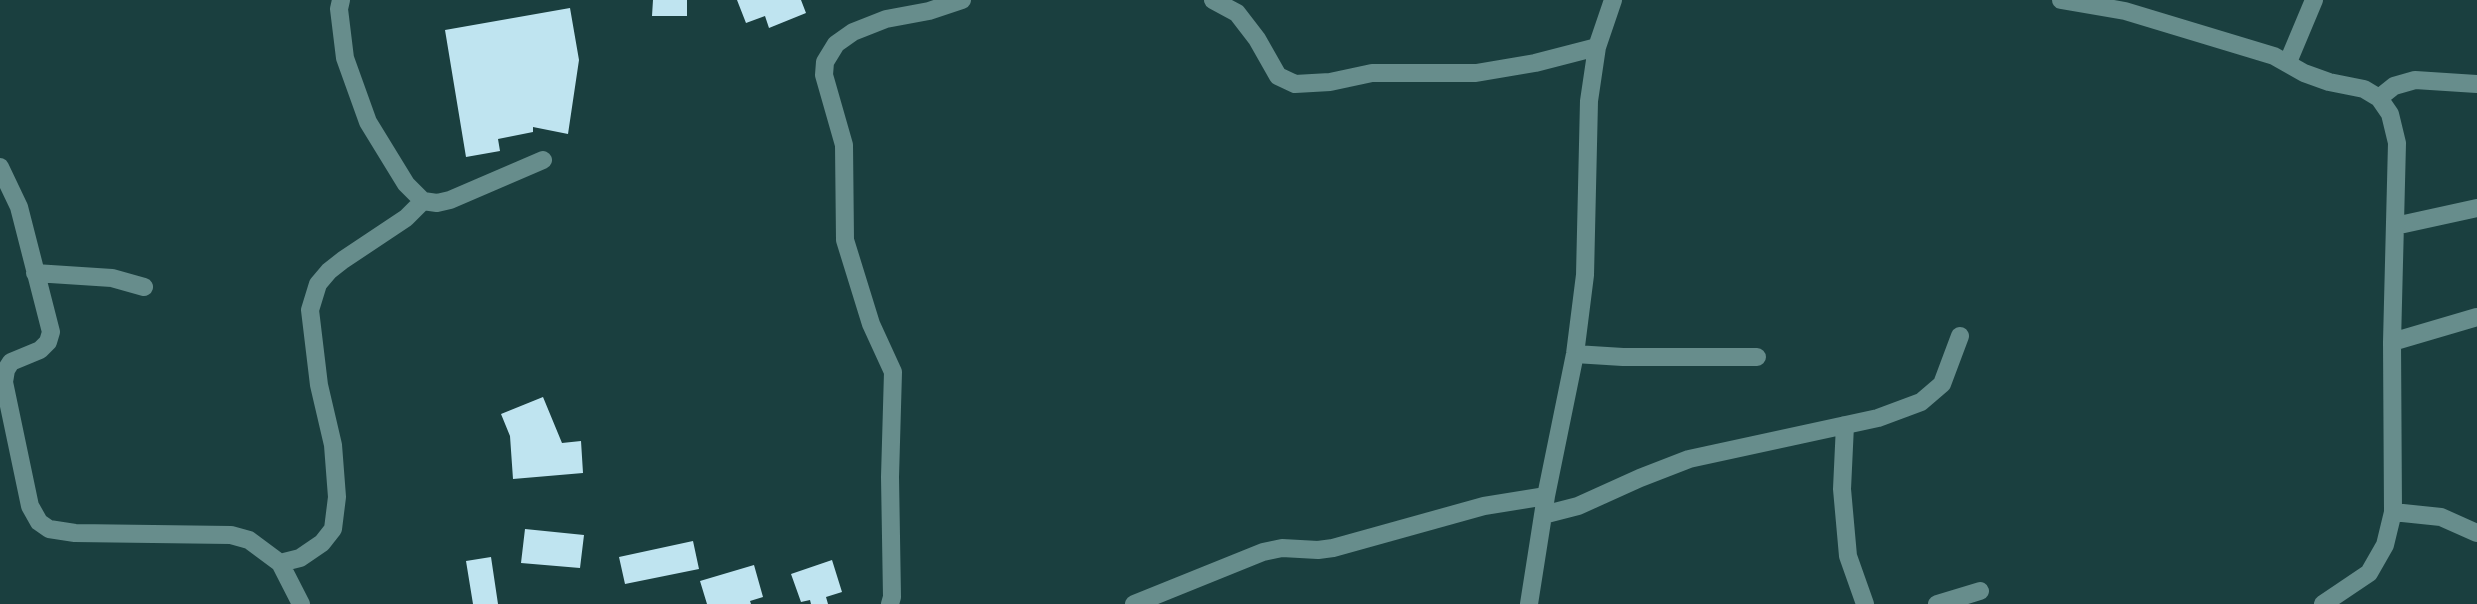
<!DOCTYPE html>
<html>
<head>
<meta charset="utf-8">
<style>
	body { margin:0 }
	canvas { display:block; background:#1a3f3f }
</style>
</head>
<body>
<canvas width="2477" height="604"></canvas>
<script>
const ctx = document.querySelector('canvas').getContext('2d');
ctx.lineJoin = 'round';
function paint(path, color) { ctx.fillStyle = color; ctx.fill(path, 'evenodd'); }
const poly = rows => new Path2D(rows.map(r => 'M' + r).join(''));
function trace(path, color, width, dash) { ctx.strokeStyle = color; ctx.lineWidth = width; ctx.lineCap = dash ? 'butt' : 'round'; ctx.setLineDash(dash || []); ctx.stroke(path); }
const building = poly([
	[653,0,687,0,687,16,652,16],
	[737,0,801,0,806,13,769,28,765,16,746,23],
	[570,8,579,60,568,134,533,127,533,132,498,139,500,151,466,157,445,30],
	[543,397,562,443,581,441,583,473,513,479,510,436,501,414],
	[525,529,584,535,580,568,521,563],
	[693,541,699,569,625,584,619,557],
	[491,557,498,604,473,604,466,561],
	[832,560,842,592,826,597,828,604,811,604,810,600,801,602,791,574],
	[754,565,763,597,750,601,751,604,707,604,700,581]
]);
const minor = poly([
	[341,0,339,9,345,58,368,122,406,184,423,201,437,203,450,200,543,160],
	[1213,0,1237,13,1257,39,1278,76,1295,84,1330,82,1372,73,1476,73,1535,63,1597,47],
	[2061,0,2125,11,2274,56,2304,73,2329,82,2364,89,2379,98,2390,114,2397,143,2392,342,2393,512,2385,545,2369,573,2323,604],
	[2288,62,2314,0],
	[2379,98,2394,86,2415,80,2477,84],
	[0,167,19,207,51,332,48,342,40,350,11,362,6,370,4,382,30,506,39,522,49,529,75,533,231,535,249,540,280,563,301,604],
	[2395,226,2477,208],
	[35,273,112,278,144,287],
	[2392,342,2477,317],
	[1575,354,1623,357,1757,357],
	[1845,425,1842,489,1848,556,1865,604],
	[2393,512,2441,517,2477,533],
	[1543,515,1578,506,1640,478,1689,459,1878,418,1921,402,1942,384,1960,336],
	[280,563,300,558,322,543,333,529,337,497,333,445,319,385,310,310,318,284,329,271,343,260,406,218,423,201],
	[890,604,892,597,890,477,893,372,871,324,845,240,844,145,824,75,825,62,836,44,853,32,886,19,929,11,962,0],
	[1134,604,1263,552,1282,548,1318,550,1333,548,1484,506,1546,496],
	[1529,604,1546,496,1575,354,1585,275,1589,101,1597,47,1613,0],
	[1937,604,1980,591]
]);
paint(building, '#bfe4f0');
trace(minor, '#678d8c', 18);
</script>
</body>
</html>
